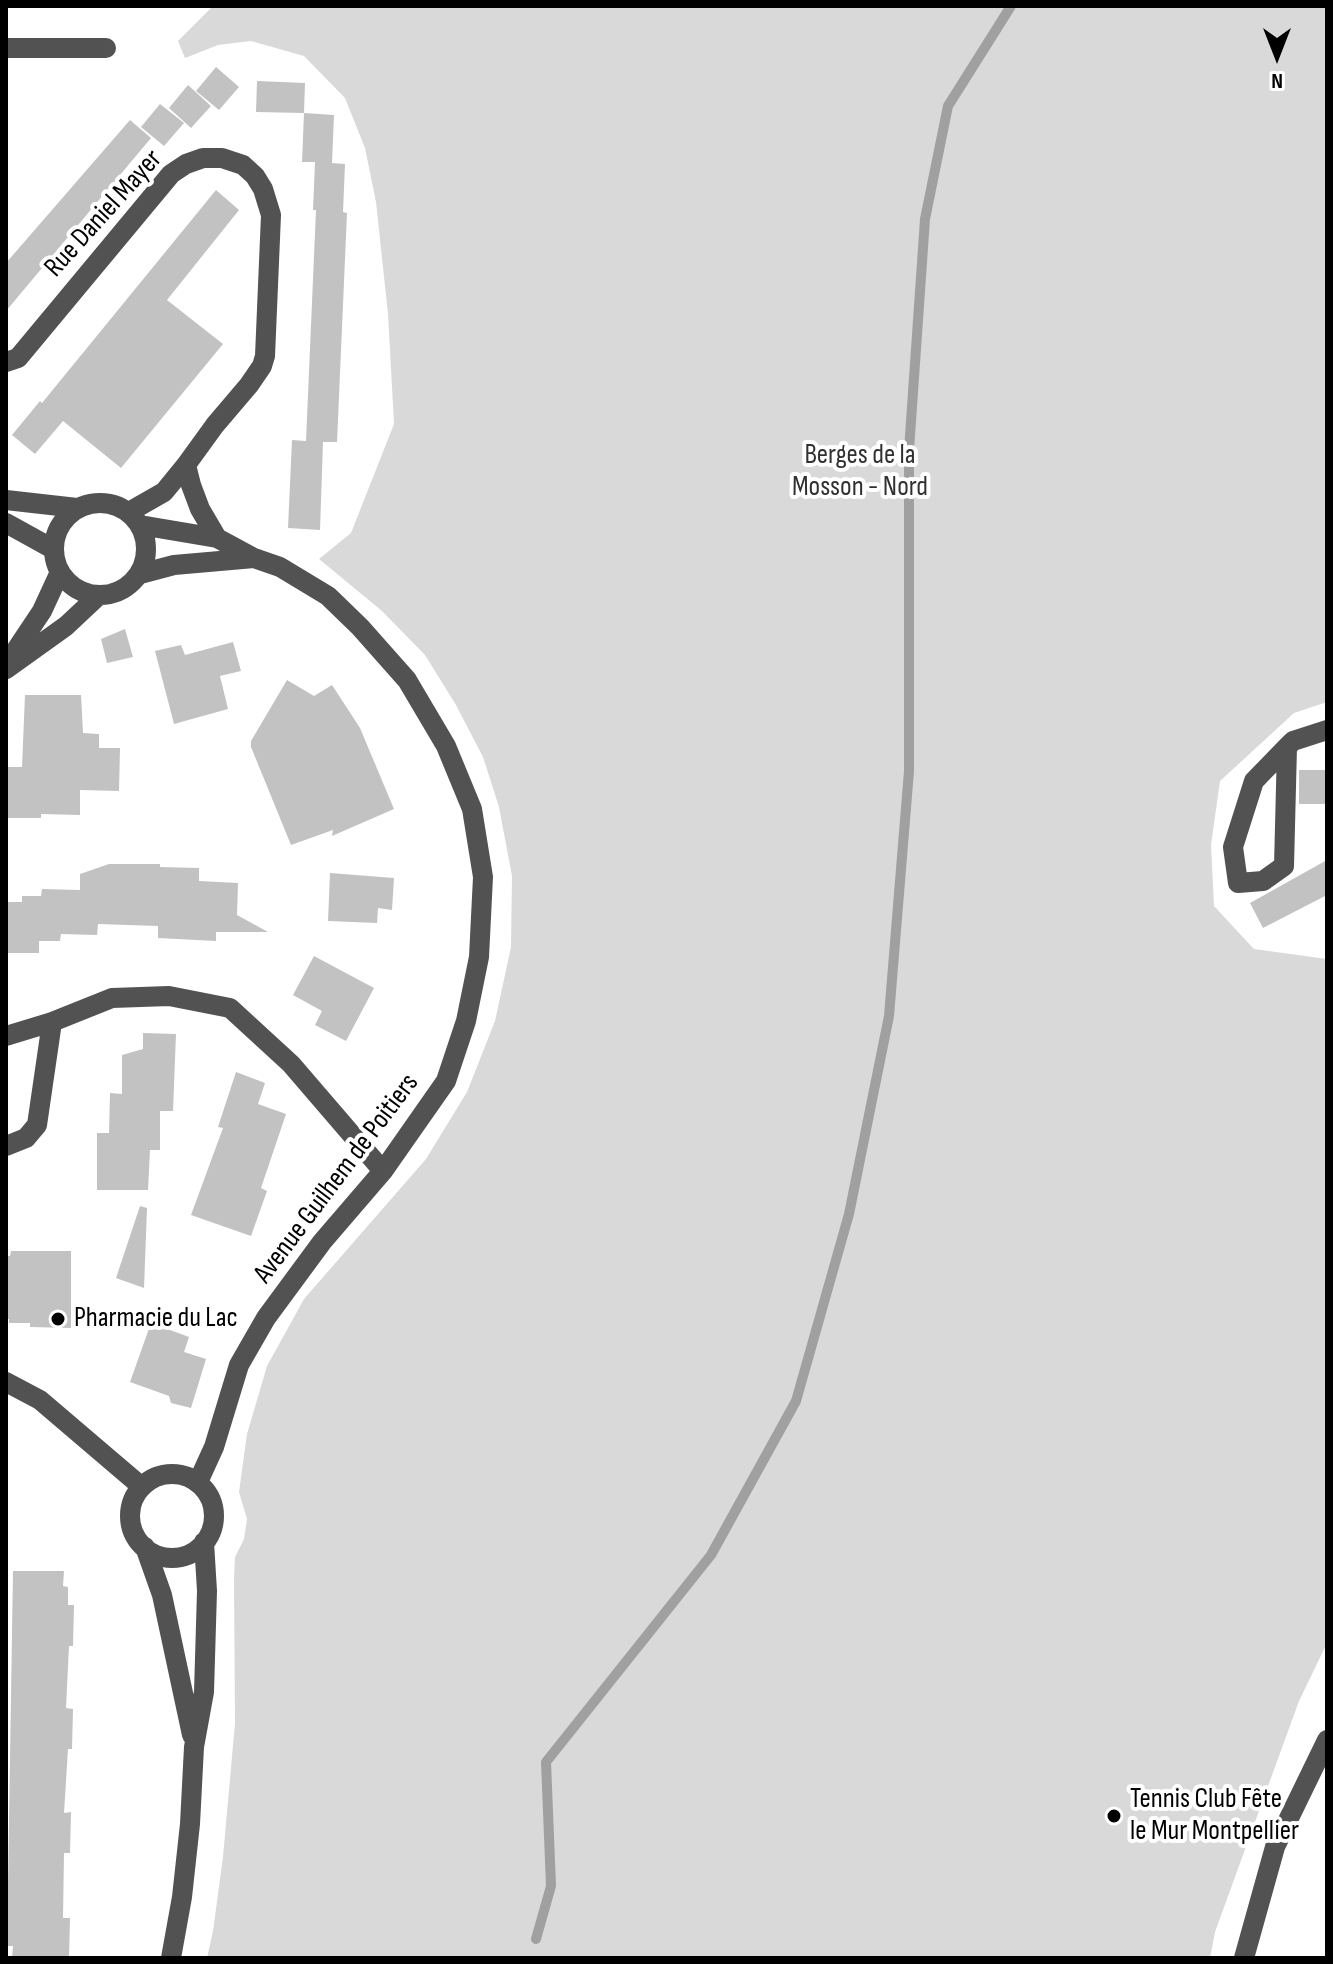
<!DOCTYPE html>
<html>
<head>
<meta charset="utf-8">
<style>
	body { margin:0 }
	#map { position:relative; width:1333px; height:1964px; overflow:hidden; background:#fff; font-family:"Sofia Sans Condensed",sans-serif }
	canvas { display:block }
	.frame { position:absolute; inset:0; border:8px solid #000; pointer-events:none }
	.north { position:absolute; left:1237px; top:16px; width:80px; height:80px; -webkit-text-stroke:6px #fff; paint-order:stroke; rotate:180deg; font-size:22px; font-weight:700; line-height:32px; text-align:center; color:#000 }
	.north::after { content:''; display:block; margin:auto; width:28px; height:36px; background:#000; clip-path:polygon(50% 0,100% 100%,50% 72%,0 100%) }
</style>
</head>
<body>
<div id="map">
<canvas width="1333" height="1964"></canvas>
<div class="frame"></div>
<div class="north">N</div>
</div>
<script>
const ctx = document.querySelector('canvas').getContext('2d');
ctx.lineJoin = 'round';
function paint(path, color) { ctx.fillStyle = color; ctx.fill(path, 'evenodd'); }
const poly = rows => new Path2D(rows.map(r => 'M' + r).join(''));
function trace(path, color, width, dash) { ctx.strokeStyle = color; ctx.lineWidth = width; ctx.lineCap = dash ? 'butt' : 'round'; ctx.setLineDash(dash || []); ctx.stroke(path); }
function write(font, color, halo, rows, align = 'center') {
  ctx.font = font + ' "Sofia Sans Condensed",sans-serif'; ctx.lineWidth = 8; ctx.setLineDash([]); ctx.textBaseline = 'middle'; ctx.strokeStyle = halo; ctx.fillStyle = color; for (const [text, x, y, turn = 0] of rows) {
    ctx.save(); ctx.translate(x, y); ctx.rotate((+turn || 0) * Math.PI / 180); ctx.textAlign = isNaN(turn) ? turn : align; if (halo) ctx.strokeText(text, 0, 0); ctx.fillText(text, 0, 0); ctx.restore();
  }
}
const green = poly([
	[213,6,1327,6,1327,702,1294,713,1220,781,1211,845,1214,906,1254,949,1327,959,1327,1643,1299,1701,1215,1932,1210,1958,207,1958,213,1931,223,1857,235,1723,234,1578,235,1557,244,1539,247,1519,239,1492,247,1434,267,1366,304,1299,426,1159,467,1092,495,1021,511,947,512,876,499,807,483,757,456,705,425,655,382,611,319,559,351,533,394,424,388,314,376,202,365,148,345,98,304,56,251,41,218,45,185,58,178,41]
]);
const stream = poly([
	[536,1939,551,1886,546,1762,711,1555,796,1401,849,1214,889,1016,909,771,909,450,925,219,948,106,1011,6]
]);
const building = poly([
	[216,67,239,87,219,110,196,91],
	[257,81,305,83,304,113,256,112],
	[188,85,211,106,191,128,169,108],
	[160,104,184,123,164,146,141,127],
	[304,113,334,115,332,163,345,164,343,212,347,213,337,442,323,442,320,530,288,528,292,440,306,441,316,210,313,210,315,162,302,162],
	[130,120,151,138,6,311,6,263],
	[216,190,239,210,167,300,223,344,121,468,63,421,35,454,12,435,40,401,42,403],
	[125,629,133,657,107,663,101,639],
	[233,642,241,671,220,676,228,709,174,724,155,651,181,645,185,655],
	[287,680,314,696,332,685,360,728,394,809,332,836,333,830,291,845,251,747,251,741],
	[25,695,81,695,83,733,99,734,99,748,120,748,119,791,80,790,80,815,41,814,41,818,6,818,6,767,22,767],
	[1299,770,1327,770,1327,804,1299,804],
	[1327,860,1327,895,1263,928,1250,903],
	[109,864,160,864,160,867,199,868,199,881,238,883,237,915,268,932,216,932,216,941,158,938,158,926,98,924,97,935,61,934,60,941,39,941,39,953,6,953,6,902,22,902,22,896,41,896,42,889,80,890,80,874],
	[330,873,394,878,392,910,378,908,377,923,328,921],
	[314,956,374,988,346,1041,315,1025,322,1011,293,995],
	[143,1033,176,1034,173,1111,160,1111,160,1150,150,1150,148,1190,97,1190,97,1133,109,1133,110,1093,122,1094,122,1055,143,1049],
	[236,1072,265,1083,258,1104,286,1114,261,1188,267,1191,251,1236,191,1215,223,1128,218,1127],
	[140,1206,147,1208,144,1288,116,1278],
	[11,1251,71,1251,71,1328,30,1327,30,1323,9,1323,9,1319,6,1319,6,1256,10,1256],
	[151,1323,189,1337,184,1352,206,1359,191,1408,171,1403,169,1396,130,1382],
	[13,1571,64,1571,63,1586,68,1587,68,1605,74,1605,73,1646,69,1646,66,1708,73,1709,72,1749,68,1749,64,1813,71,1812,70,1853,64,1853,63,1918,70,1918,69,1958,12,1958,13,1946,7,1946]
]);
const minor = poly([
	[6,48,106,48],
	[6,362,18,358,171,174,186,164,203,158,222,158,243,165,255,176,263,189,271,215,265,356,262,366,249,385,215,425,186,465,164,492,129,512],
	[186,465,191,485,200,509,217,538],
	[6,500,77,508],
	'54 549a46 46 0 1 1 92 0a46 46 0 1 1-92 0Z',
	[6,523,53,549],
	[140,574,174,565,254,558,217,538,140,525],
	[8,662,42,611,60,572],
	[6,669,66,626,98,596],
	[1287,747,1284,866,1263,881,1238,883,1233,847,1254,781,1287,747,1293,741,1327,730],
	[6,1036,52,1022,112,998,169,996,230,1008,291,1064,383,1171],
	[6,1146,26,1138,37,1125,52,1022],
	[6,1382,40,1400,142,1487],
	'130 1516a42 42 0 1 1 84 0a42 42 0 1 1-84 0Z',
	[198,1482,214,1447,239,1365,266,1318,322,1242,383,1171,446,1081,466,1021,479,957,483,877,472,809,446,746,407,680,360,627,328,596,280,567,254,558],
	[145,1547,162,1595,192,1735],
	[171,1958,182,1897,190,1824,194,1747,204,1692,207,1591,204,1542],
	[1244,1958,1275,1847,1327,1740]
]);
const markers = [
	[58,1319,8,"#000"],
	[1114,1816,8,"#000"]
];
const streetNames = [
	["Rue Daniel Mayer",104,214,-48],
	["Avenue Guilhem de Poitiers",337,1179,-53]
];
const parkNames = [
	["Berges de la",860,456],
	["Mosson - Nord",860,488]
];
const poiNames = [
	["Pharmacie du Lac",74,1319],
	["Tennis Club Fête",1130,1800],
	["le Mur Montpellier",1130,1832]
];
paint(green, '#d9d9d9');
trace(stream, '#a0a0a0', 10);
paint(building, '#c2c2c2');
trace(minor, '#525252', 20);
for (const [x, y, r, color] of markers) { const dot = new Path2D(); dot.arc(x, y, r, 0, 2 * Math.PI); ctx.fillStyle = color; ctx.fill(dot); trace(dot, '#fff', 3); }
write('28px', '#000', '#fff', streetNames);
write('28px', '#303030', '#fff', parkNames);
write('28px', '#000', '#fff', poiNames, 'left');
</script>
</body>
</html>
